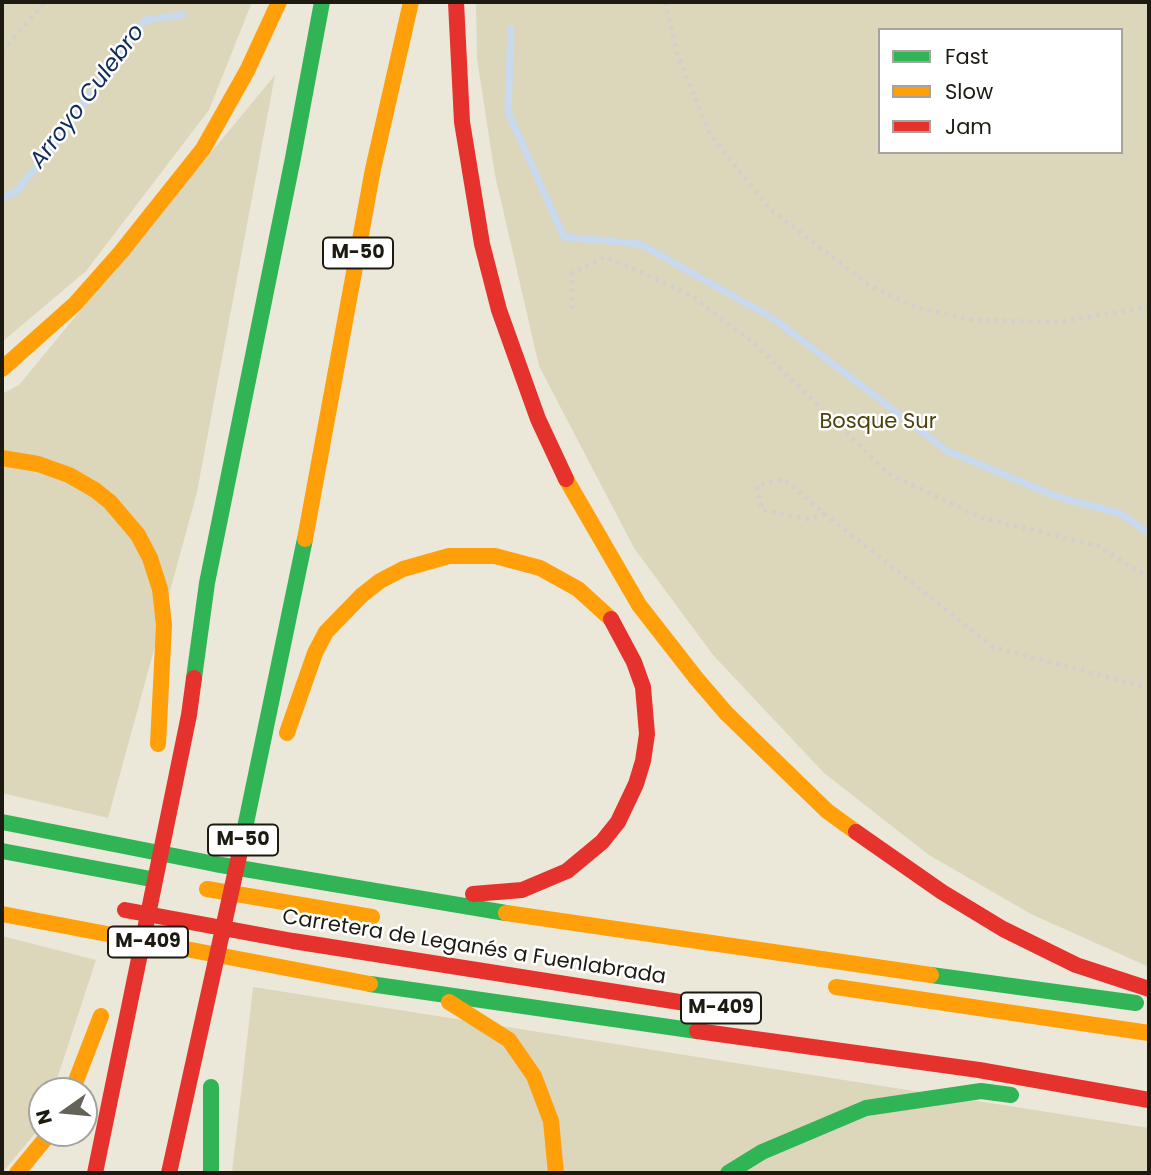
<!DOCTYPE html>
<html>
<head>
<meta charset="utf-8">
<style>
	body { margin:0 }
	#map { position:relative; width:1151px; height:1175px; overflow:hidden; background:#ebe8d9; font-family:Poppins,sans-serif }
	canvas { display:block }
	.frame { position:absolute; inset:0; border:4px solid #1d1a11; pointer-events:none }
	.legend { position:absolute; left:878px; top:28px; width:245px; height:126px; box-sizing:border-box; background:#fff; border:2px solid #a5a3a0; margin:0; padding:9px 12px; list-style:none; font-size:21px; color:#1d1a11 }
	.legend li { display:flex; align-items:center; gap:14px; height:35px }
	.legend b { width:35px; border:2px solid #a5a3a0 }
	.north { position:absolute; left:28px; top:1077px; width:70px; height:70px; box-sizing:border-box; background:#fff; border:2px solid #a5a3a0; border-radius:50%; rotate:255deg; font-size:19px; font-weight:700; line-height:28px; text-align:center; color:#1d1a11 }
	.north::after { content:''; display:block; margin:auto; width:24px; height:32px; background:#656257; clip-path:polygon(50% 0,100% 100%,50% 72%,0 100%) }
</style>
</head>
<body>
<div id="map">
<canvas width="1151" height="1175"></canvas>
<div class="frame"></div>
<ul class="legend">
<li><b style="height:9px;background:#30b455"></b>Fast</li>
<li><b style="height:9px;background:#ff9f0a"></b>Slow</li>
<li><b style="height:9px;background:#e5322d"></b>Jam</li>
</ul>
<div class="north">N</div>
</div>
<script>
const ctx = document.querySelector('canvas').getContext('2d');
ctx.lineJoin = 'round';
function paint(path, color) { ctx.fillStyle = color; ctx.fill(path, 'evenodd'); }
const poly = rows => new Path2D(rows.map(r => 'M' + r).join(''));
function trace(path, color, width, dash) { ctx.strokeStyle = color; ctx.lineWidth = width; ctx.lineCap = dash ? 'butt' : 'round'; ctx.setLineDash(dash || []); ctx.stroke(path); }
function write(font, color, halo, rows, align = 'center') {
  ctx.font = font + ' Poppins,sans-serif'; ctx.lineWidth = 5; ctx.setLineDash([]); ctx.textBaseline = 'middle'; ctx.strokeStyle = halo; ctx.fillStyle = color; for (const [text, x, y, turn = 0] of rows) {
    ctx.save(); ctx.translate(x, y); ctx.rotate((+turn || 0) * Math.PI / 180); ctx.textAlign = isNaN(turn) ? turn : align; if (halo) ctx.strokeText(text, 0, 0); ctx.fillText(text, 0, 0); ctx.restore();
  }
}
const green = poly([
	[2,2,252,2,209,110,86,271,2,342],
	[476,2,1149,2,1149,967,1031,914,929,855,824,773,713,655,634,548,539,366,495,175,477,59],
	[880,30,1121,30,1121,152,880,152],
	[275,75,197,492,108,818,2,793,2,394,19,385],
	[2,936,96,960,53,1091,42,1091,42,1125,2,1173],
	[253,987,1149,1128,1149,1173,232,1173]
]);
const stream = poly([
	[511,29,508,112,564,237,640,244,774,319,947,451,1058,497,1119,513,1149,533],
	[2,198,16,192,51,149,145,20,183,15]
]);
const path = poly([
	[665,2,677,53,710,135,771,210,869,285,918,308,972,320,1057,322,1149,307],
	[2,51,45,2],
	[572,309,572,273,605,257,643,273,693,297,754,343,889,474,982,518,1099,546,1135,570,1149,576],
	[825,514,809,519,762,510,757,486,784,479,825,514,993,647,1149,688]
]);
const fast = poly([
	[194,678,207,583,293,158,322,2],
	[2,822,215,864,506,913],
	[241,847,305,539],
	[2,851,151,879],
	[931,975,1136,1003],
	[370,984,697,1031],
	[211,1087,211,1173],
	[728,1173,762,1152,866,1108,981,1091,1011,1095]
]);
const slow = poly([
	[2,369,75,304,121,252,203,149,247,71,279,2],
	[2,458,38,464,69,475,95,490,110,502,138,535,150,558,160,589,164,625,158,744],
	[566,479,639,605,696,678,726,713,827,811,856,832],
	[305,539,373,169,411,2],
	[287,733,315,653,326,632,362,595,380,581,403,569,449,556,495,556,540,568,578,589,611,619],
	[207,889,372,917],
	[506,913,931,975],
	[2,914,370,984],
	[836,987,1149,1033],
	[449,1002,509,1040,534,1076,551,1121,556,1173],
	[72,1091,101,1016],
	[17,1173,50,1133]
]);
const jam = poly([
	[456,2,462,122,482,244,499,310,538,419,566,479],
	[856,832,942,892,1003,929,1076,965,1149,989],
	[473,894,522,890,567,871,602,842,618,822,636,784,643,761,647,734,643,687,634,662,611,619],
	[125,910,293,941,711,1007],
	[697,1031,979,1070,1149,1100],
	[95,1173,189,715,194,678],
	[169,1173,241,847]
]);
const shields = [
	[358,253,70],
	[243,840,70],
	[148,942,80],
	[721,1008,80]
];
const shieldNames = [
	["M-50",358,253],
	["M-50",243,840],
	["M-409",148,942],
	["M-409",721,1008]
];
const parkNames = [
	["Bosque Sur",878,423]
];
const streetNames = [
	["Carretera de Leganés a Fuenlabrada",474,948,9]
];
const waterNames = [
	["Arroyo Culebro",88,97,-53]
];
paint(green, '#dcd6ba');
trace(stream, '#c9d9ee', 7);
trace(path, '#d2d0cc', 4.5, [3.5, 5]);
trace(fast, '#30b455', 16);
trace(slow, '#ff9f0a', 16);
trace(jam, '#e5322d', 16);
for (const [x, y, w] of shields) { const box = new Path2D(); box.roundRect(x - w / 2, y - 15.5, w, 31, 5); ctx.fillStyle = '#fff'; ctx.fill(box); trace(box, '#1d1a11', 2); }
write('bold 19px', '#1d1a11', null, shieldNames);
write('21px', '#4c410b', '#fff', parkNames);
write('21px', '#1d1a11', '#fff', streetNames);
write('italic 23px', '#0f2b58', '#fff', waterNames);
</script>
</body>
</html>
